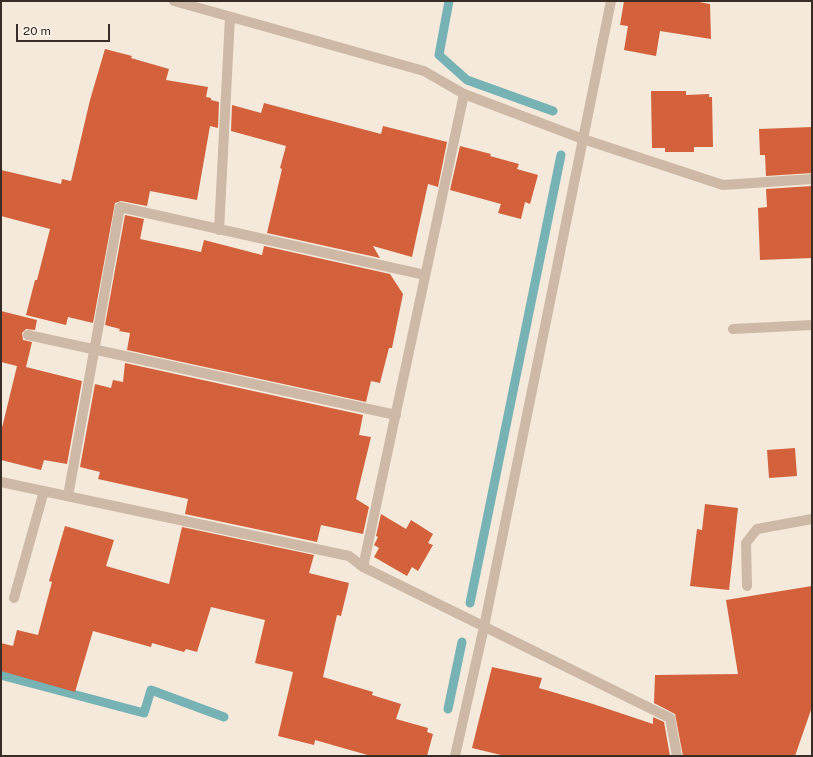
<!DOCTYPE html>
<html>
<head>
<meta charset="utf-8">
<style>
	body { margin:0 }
	#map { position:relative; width:813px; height:757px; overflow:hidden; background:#f4e9db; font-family:"Public Sans",sans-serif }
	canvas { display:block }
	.frame { position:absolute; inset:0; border:2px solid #392d28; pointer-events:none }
	.scale { position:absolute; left:16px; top:24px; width:94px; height:18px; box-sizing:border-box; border:2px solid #392d28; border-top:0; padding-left:5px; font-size:12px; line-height:14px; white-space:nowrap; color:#392d28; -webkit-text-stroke:3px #fbf3e8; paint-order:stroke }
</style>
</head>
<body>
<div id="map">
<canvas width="813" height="757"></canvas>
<div class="frame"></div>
<div class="scale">20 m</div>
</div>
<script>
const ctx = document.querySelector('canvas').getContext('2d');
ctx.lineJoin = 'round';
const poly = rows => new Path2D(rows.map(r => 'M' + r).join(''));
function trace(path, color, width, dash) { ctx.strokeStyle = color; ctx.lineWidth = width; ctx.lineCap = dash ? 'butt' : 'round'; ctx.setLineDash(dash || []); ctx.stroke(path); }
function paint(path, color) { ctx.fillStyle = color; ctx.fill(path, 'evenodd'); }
const stream = poly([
	[449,1,439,55,467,80,553,111],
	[470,603,561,155],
	[1,675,144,713,151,690,224,717],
	[448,709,462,642]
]);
const building = poly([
	[624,1,694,1,710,4,711,39,660,31,656,56,624,50,628,26,620,25],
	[105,49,132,56,131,58,169,69,166,80,208,87,206,97,211,98,211,100,219,102,218,128,210,126,197,200,150,191,147,206,121,201,115,203,93,323,68,317,66,325,26,315,35,280,37,280,50,229,1,216,1,170,61,184,62,179,71,181,90,100],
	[651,91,686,91,686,95,709,94,709,97,712,97,713,147,694,147,694,152,665,152,665,148,652,148],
	[264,103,381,134,383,126,447,142,438,187,428,184,412,257,373,246,380,258,267,233,282,169,280,168,286,146,231,131,232,105,261,113],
	[812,127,812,173,766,176,765,155,760,155,759,129],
	[460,146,491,154,490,156,519,164,517,169,538,175,530,204,525,202,521,219,498,213,501,204,450,190],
	[812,186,812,258,760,260,758,208,767,207,766,189],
	[125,215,144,219,140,239,201,252,204,240,262,255,264,246,390,274,403,294,392,348,389,348,380,383,371,381,366,402,127,350,130,333,119,331,120,329,105,325],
	[1,311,37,320,35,330,26,329,22,333,23,340,32,342,26,367,82,381,67,464,44,460,41,470,1,460,1,432,17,366,1,362],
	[125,363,363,415,359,435,371,437,356,499,369,507,363,534,321,525,317,542,185,514,188,499,98,479,100,472,80,467,95,384,111,388,113,380,123,382],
	[795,448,797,476,769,478,767,450],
	[705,504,738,508,729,590,690,586,697,529,702,530],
	[381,514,406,529,411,520,433,534,428,543,433,545,418,571,412,567,407,576,374,557,379,548,374,545,378,537,376,536],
	[65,526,114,540,106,566,169,584,182,527,314,555,309,573,349,583,341,616,337,615,323,677,373,692,372,695,401,704,396,719,428,728,427,732,433,734,427,756,371,756,315,740,314,745,278,736,293,672,255,663,265,620,211,607,197,652,186,649,184,652,152,643,151,647,93,631,75,692,1,671,1,643,13,646,17,630,38,635,52,582,49,581],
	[812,586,812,707,795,756,683,756,675,714,654,703,655,675,738,674,726,600],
	[492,667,542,678,539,688,590,703,653,724,653,717,664,722,670,756,505,756,472,748]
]);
const lane = poly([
	[733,329,812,325],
	[747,586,746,543,757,529,812,519],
	[14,598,44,491]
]);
const street = poly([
	[174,1,424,71,464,94,583,139,723,185,812,179],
	[219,230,230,17],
	[28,335,396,415],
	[1,482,349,556,363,567,670,718,677,756],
	[68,496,120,207,425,275],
	[363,567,464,94],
	[455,756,484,627,611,1]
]);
trace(stream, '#77b2b5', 9);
paint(building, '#d2613c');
trace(lane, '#ceb8a6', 10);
trace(street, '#ceb8a6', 10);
</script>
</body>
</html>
